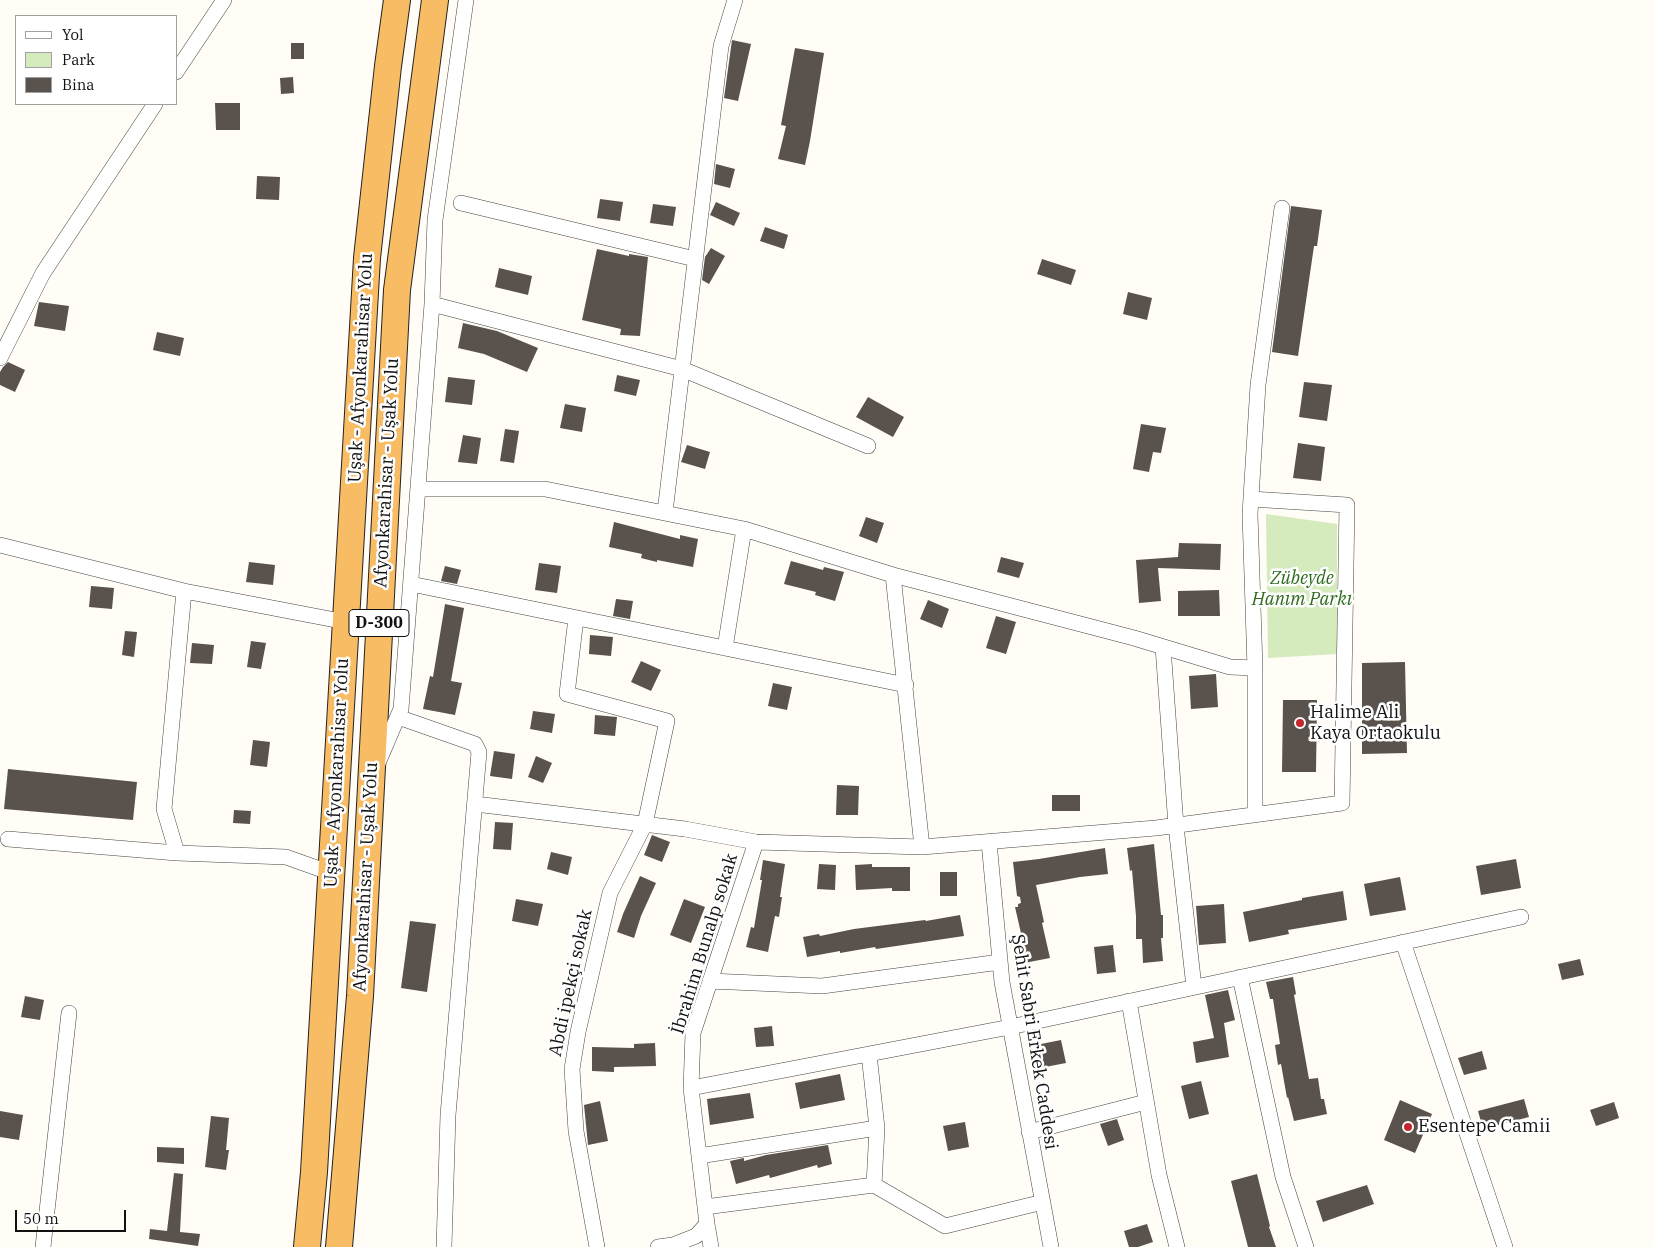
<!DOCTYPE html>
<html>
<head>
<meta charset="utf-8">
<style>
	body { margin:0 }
	#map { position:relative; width:1654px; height:1247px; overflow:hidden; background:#fffdf5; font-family:"IBM Plex Serif",serif }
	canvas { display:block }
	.legend { position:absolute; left:15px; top:15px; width:162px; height:90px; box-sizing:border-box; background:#fff; border:1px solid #a0a0a0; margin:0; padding:6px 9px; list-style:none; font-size:15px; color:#111 }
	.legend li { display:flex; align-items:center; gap:10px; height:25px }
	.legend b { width:25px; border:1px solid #a0a0a0 }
	.scale { position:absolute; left:15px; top:1210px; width:111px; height:22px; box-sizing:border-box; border:2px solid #111; border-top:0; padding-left:6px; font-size:15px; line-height:18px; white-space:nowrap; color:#111; -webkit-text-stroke:4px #fff; paint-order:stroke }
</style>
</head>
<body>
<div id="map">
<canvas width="1654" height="1247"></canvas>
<ul class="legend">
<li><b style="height:6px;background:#fff"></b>Yol</li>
<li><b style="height:14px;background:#d5ebbd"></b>Park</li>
<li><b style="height:14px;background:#5a524d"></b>Bina</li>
</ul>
<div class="scale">50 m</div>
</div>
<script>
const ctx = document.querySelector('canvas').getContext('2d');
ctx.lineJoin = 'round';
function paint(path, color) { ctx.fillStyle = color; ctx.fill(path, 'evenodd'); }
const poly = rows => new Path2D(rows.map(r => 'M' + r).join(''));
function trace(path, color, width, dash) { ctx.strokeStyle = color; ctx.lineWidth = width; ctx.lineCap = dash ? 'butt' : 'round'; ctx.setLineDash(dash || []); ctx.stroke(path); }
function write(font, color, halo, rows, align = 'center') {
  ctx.font = font + ' "IBM Plex Serif",serif'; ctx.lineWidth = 5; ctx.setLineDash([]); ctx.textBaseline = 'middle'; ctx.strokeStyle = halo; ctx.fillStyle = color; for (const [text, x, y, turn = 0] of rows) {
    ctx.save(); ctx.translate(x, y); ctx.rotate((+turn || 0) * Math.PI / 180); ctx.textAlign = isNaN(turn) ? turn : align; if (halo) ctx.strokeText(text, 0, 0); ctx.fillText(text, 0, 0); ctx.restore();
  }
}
const green = poly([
	[1266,514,1337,524,1337,654,1268,658]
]);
const building = poly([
	[732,40,751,44,738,101,724,98],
	[291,43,304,43,304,59,291,59],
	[795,48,824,53,810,141,805,165,778,159,786,126,781,125],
	[293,77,294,93,281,94,280,78],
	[215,103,240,103,240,130,216,130],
	[716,164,735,169,730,188,714,184],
	[257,176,280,177,279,200,256,199],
	[600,199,623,202,620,221,597,218],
	[716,202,740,213,734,226,710,215],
	[653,204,676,207,673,226,650,223],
	[1291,206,1322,210,1317,246,1314,246,1298,356,1272,352],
	[765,227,788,235,784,249,760,241],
	[711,248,725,256,709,284,702,280,705,257],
	[597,249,629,256,629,254,648,257,640,336,620,335,621,329,582,320],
	[1042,259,1076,270,1071,285,1037,274],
	[499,268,532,276,528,295,495,287],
	[1128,292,1152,298,1147,320,1123,314],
	[39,302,69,306,65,331,34,326],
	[463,323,497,331,538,348,527,372,484,354,458,348],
	[157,332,184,338,180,356,153,350],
	[8,362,25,370,15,392,0,385,0,372,3,367],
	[617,375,640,380,636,396,614,391],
	[448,377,475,380,472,405,445,402],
	[1304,382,1332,385,1327,421,1299,417],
	[868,397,904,417,893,437,856,417],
	[565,404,586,408,582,432,560,428],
	[1141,424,1166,428,1161,453,1153,452,1149,472,1133,469],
	[505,429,519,431,514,463,500,461],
	[463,435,481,438,477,464,458,462],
	[1298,443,1325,447,1321,481,1293,478],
	[687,445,710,452,705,469,681,462],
	[866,517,884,523,877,543,859,536],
	[614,522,680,539,680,535,698,539,693,567,657,560,657,562,641,558,642,554,609,547],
	[1179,543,1221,544,1220,570,1158,568,1161,601,1139,603,1136,560,1178,557],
	[1001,557,1024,563,1019,578,997,572],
	[791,561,823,570,824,567,844,572,835,601,815,595,816,592,784,584],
	[249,562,275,565,273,585,246,582],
	[539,563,561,566,557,593,535,590],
	[445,566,461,570,457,584,441,581],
	[91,586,114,588,112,609,89,607],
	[1219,590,1220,616,1178,616,1178,591],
	[616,599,633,601,630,619,613,616],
	[928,600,949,609,942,628,920,619],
	[445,604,464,608,451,681,462,683,455,715,423,709,430,676,433,677],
	[996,616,1016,622,1006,654,986,648],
	[125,631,137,632,134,657,122,655],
	[590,635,613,637,611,656,589,654],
	[251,641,266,643,261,669,247,667],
	[192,643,214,645,212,664,190,663],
	[641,661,661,670,651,691,631,682],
	[1405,662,1407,753,1362,754,1362,663],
	[1216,674,1218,707,1191,709,1189,676],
	[773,683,792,687,787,710,768,706],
	[1283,700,1317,700,1316,772,1282,772],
	[533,711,555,714,552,733,530,729],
	[595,715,617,717,615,736,594,734],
	[253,740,270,742,267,767,250,765],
	[494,751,515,754,512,779,490,776],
	[536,756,552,763,543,783,528,777],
	[8,769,137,782,133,820,4,809],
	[837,785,859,786,858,815,836,815],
	[1052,795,1080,795,1080,811,1052,811],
	[234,810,251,811,250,824,233,823],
	[495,822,513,823,511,850,493,849],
	[652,835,670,842,662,862,644,855],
	[1154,844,1161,915,1163,915,1163,938,1161,938,1163,961,1143,963,1142,939,1136,939,1136,916,1132,870,1130,871,1127,848],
	[1105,848,1108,874,1080,877,1036,885,1044,922,1042,923,1050,958,1024,963,1020,943,1023,942,1015,907,1018,907,1018,904,1021,903,1020,897,1017,896,1013,862,1039,859],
	[551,852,572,857,568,875,547,869],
	[1516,859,1521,888,1481,895,1476,866],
	[763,860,785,864,780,897,782,897,779,917,775,916,768,952,746,947,751,927,754,928,762,880,760,880],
	[819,864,836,865,835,890,817,889],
	[872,864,872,867,910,867,910,891,892,891,892,888,856,890,855,865],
	[940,872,957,872,957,896,940,896],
	[640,876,656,883,641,916,634,938,617,932,623,914],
	[1400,877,1406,910,1370,916,1364,884],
	[1343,891,1347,920,1288,930,1289,934,1249,942,1243,912,1302,900,1302,898],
	[516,899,543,904,538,926,512,921],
	[684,899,705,907,691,943,670,935],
	[1224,904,1226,943,1199,945,1196,906],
	[960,915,964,936,876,949,875,947,840,953,840,951,807,957,803,937,819,934,820,936,854,929,925,920,926,921],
	[410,921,436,924,427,992,401,988],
	[1113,945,1116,972,1097,974,1094,947],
	[1580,959,1584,975,1562,980,1558,964],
	[1293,977,1296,994,1294,995,1309,1079,1318,1078,1321,1099,1324,1099,1327,1114,1294,1121,1288,1097,1287,1098,1281,1064,1278,1065,1275,1045,1280,1044,1273,999,1270,999,1266,982],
	[1228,990,1235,1020,1224,1023,1229,1057,1196,1063,1193,1042,1214,1038,1205,995],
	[25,996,44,1000,40,1020,21,1017],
	[772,1026,774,1046,756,1047,754,1028],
	[1061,1040,1066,1063,1040,1068,1036,1045],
	[655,1043,656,1066,614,1067,614,1072,592,1071,592,1047,634,1048,634,1044],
	[1482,1051,1487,1069,1464,1075,1458,1058],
	[840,1074,845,1100,800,1109,795,1083],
	[1201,1081,1209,1114,1189,1119,1181,1086],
	[750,1093,754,1118,710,1125,707,1099],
	[1524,1099,1529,1117,1483,1129,1478,1111],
	[1400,1100,1432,1114,1415,1153,1384,1140],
	[600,1101,608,1141,588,1145,584,1105],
	[1614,1102,1619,1118,1596,1126,1590,1110],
	[0,1111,23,1115,19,1140,0,1137],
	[211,1116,229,1118,226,1150,229,1150,226,1170,205,1167],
	[1117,1119,1124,1140,1108,1146,1100,1124],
	[965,1122,969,1147,948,1151,943,1126],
	[828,1145,832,1164,818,1168,817,1165,770,1178,769,1175,736,1184,730,1161,744,1158,744,1161,766,1155],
	[157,1147,184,1148,184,1164,157,1162],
	[174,1173,183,1174,180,1232,200,1234,198,1246,149,1239,150,1229,167,1231],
	[1257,1174,1270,1226,1269,1227,1276,1247,1248,1247,1240,1216,1231,1181],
	[1367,1185,1374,1204,1323,1222,1316,1201],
	[1147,1224,1153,1242,1138,1247,1129,1247,1124,1231]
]);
const minor = poly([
	[176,72,224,0],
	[461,203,695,259],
	[432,304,682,369,868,446],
	[0,358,43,273,155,104],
	[418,489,545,489,744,529,893,575,1134,638,1230,667,1255,668],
	[665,512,721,46,735,0],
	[0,545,184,591,346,622],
	[893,575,922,847],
	[411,584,906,685],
	[576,618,567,694,667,721,645,824,610,893,578,1032,572,1069,576,1131,597,1247],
	[1163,647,1176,826,1194,987],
	[725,648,744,529],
	[398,717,475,744,479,752,448,1115,444,1247],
	[378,763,401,709,432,304,435,220,466,0],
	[475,804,685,829,756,842,922,847,1156,828,1342,803,1347,505,1251,499],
	[1255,815,1255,668,1250,514,1258,385,1282,208],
	[8,839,177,853,286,857,331,873],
	[989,842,1002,982,1051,1247],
	[177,853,164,809,184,591],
	[1403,942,1505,1247],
	[1240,977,1283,1177,1306,1247],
	[710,981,822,986,1000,962],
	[1129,1001,1159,1175,1177,1247],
	[691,1088,1010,1027,1521,917],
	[1029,1132,1146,1102],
	[699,1156,877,1128],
	[874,1185,945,1226,1043,1202],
	[705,1207,874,1185,877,1128,869,1054],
	[707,1224,711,1247],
	[43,1247,69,1013],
	[658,1247,673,1245,696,1236,707,1224,691,1088,693,1033,756,842]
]);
const trunk = poly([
	[307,1247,314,1172,367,258,388,66,397,0],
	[339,1247,360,996,397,290,435,0]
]);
const markers = [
	[1300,723,5,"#c4262e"],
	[1408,1127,5,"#c4262e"]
];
const shields = [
	[379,623,60]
];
const shieldNames = [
	["D-300",379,623]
];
const streetNames = [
	["Uşak - Afyonkarahisar Yolu",361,368,-87],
	["Afyonkarahisar - Uşak Yolu",387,473,-87],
	["Uşak - Afyonkarahisar Yolu",337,773,-87],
	["Afyonkarahisar - Uşak Yolu",366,877,-87],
	["İbrahim Bunalp sokak",705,944,-73],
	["Abdi ipekçi sokak",571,983,-78],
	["Şehit Sabri Erkek Caddesi",1034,1042,81]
];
const parkNames = [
	["Zübeyde",1302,579],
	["Hanım Parkı",1302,600]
];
const poiNames = [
	["Halime Ali",1310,713],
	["Kaya Ortaokulu",1310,734],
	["Esentepe Camii",1418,1127]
];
paint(green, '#d5ebbd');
paint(building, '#5a524d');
trace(minor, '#444', 16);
trace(trunk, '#222', 28);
trace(minor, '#fff', 15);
trace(trunk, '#f7bc64', 26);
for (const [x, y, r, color] of markers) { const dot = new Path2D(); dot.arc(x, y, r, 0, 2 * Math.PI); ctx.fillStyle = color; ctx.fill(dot); trace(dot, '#fff', 2); }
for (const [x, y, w] of shields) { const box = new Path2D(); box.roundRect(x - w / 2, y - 13.5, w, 27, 4); ctx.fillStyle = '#fff'; ctx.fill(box); trace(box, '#111', 1); }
write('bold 16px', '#111', null, shieldNames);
write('18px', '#111', '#fff', streetNames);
write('italic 18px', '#2f6b1f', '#fff', parkNames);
write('18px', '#111', '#fff', poiNames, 'left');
</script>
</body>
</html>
